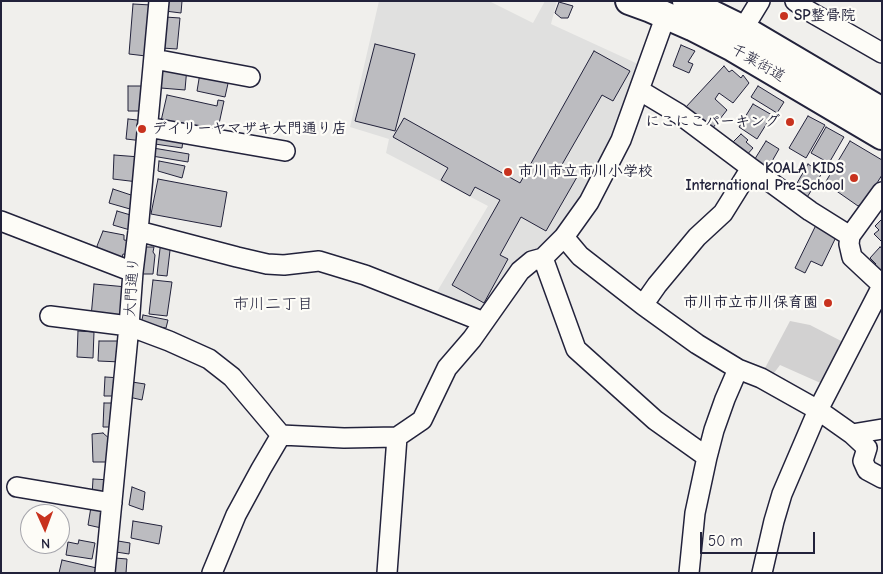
<!DOCTYPE html>
<html>
<head>
<meta charset="utf-8">
<style>
	body { margin:0 }
	#map { position:relative; width:883px; height:574px; overflow:hidden; background:#f0efec; font-family:"Comic Neue",sans-serif }
	canvas { display:block }
	.frame { position:absolute; inset:0; border:2px solid #22223b; pointer-events:none }
	.north { position:absolute; left:20px; top:504px; width:50px; height:50px; box-sizing:border-box; background:#fdfcf7; border:1px solid #a5a5ac; border-radius:50%; rotate:178deg; font-size:14px; font-weight:700; line-height:20px; text-align:center; color:#22223b }
	.north::after { content:''; display:block; margin:auto; width:18px; height:22px; background:#c8321e; clip-path:polygon(50% 0,100% 100%,50% 72%,0 100%) }
	.scale { position:absolute; left:700px; top:532px; width:115px; height:22px; box-sizing:border-box; border:2px solid #22223b; border-top:0; padding-left:6px; font-size:15px; line-height:18px; white-space:nowrap; color:#22223b; -webkit-text-stroke:4px #fdfcf7; paint-order:stroke }
</style>
</head>
<body>
<div id="map">
<canvas width="883" height="574"></canvas>
<div class="frame"></div>
<div class="north">N</div>
<div class="scale">50 m</div>
</div>
<script>
const ctx = document.querySelector('canvas').getContext('2d');
ctx.lineJoin = 'round';
function paint(path, color) { ctx.fillStyle = color; ctx.fill(path, 'evenodd'); }
const poly = rows => new Path2D(rows.map(r => 'M' + r).join(''));
function trace(path, color, width, dash) { ctx.strokeStyle = color; ctx.lineWidth = width; ctx.lineCap = dash ? 'butt' : 'round'; ctx.setLineDash(dash || []); ctx.stroke(path); }
function write(font, color, halo, rows, align = 'center') {
  ctx.font = font + ' "Comic Neue","Klee One",sans-serif'; ctx.lineWidth = 4.5; ctx.setLineDash([]); ctx.textBaseline = 'middle'; ctx.strokeStyle = halo; ctx.fillStyle = color; for (const [text, x, y, turn = 0] of rows) {
    ctx.save(); ctx.translate(x, y); ctx.rotate((+turn || 0) * Math.PI / 180); ctx.textAlign = isNaN(turn) ? turn : align; if (halo) ctx.strokeText(text, 0, 0); ctx.fillText(text, 0, 0); ctx.restore();
  }
}
const built = poly([
	[379,1,489,1,533,23,545,1,557,1,551,24,638,64,612,138,584,191,545,248,481,314,435,295,488,206,386,153,389,139,350,127]
]);
const green = poly([
	[790,321,810,325,847,344,825,385,780,365,771,377,764,370]
]);
const building = poly([
	[166,1,182,1,181,13,165,11,166,1],
	[559,2,573,6,568,18,561,18,555,13,559,2],
	[133,4,151,5,146,56,129,54,133,4],
	[165,17,180,18,177,49,162,48,165,17],
	[375,44,415,54,395,131,355,121,375,44],
	[681,45,695,51,688,62,693,64,689,73,673,66,681,45],
	[594,51,630,71,613,101,602,95,560,168,577,177,546,231,521,217,500,255,508,259,484,303,452,285,500,200,475,187,470,196,441,180,448,168,393,137,404,118,520,183,594,51],
	[163,65,187,67,185,90,161,88,163,65],
	[724,66,729,72,732,70,741,78,743,75,749,83,733,103,719,93,715,99,727,110,712,129,685,108,724,66],
	[200,73,229,79,225,97,197,91,200,73],
	[128,86,147,86,147,111,128,111,128,86],
	[758,86,784,102,777,113,751,97,758,86],
	[167,95,217,106,218,100,224,101,217,133,161,121,167,95],
	[753,104,772,115,757,139,739,127,753,104],
	[808,116,825,125,806,158,789,148,808,116],
	[128,119,146,121,143,141,126,139,128,119],
	[826,127,844,137,829,163,811,153,826,127],
	[741,134,748,140,746,142,753,148,745,157,731,144,741,134],
	[156,136,183,140,182,148,155,144,156,136],
	[766,141,779,149,767,170,753,162,766,141],
	[850,141,882,160,882,175,865,202,858,206,825,183,850,141],
	[153,148,189,154,188,162,152,156,153,148],
	[114,155,140,157,138,182,113,179,114,155],
	[159,161,185,166,182,178,158,171,159,161],
	[808,164,822,173,806,199,793,190,808,164],
	[158,179,227,192,221,227,151,214,158,179],
	[113,189,134,196,130,209,109,203,113,189],
	[117,211,134,216,130,230,113,225,117,211],
	[882,219,882,242,874,234,879,230,875,226,882,219],
	[816,225,837,235,822,266,811,261,805,273,795,268,816,225],
	[103,231,124,235,124,240,131,241,130,255,123,254,121,261,102,255,97,246,103,231],
	[161,240,171,242,167,276,157,275,161,240],
	[143,247,154,247,153,252,155,255,153,274,141,274,143,247],
	[880,247,882,248,882,274,873,266,876,264,870,258,880,247],
	[153,280,172,282,167,316,149,314,153,280],
	[94,284,127,287,124,319,91,317,94,284],
	[143,315,168,320,166,328,141,324,143,315],
	[78,331,94,332,93,358,77,357,78,331],
	[99,341,122,341,121,362,98,361,99,341],
	[105,377,122,378,121,396,104,396,105,377],
	[132,382,145,384,142,400,129,397,132,382],
	[104,403,119,403,118,427,103,427,104,403],
	[103,433,111,440,109,462,93,462,92,434,103,433],
	[93,479,111,480,109,497,92,496,93,479],
	[132,487,145,492,143,510,129,505,132,487],
	[91,507,106,511,106,529,88,525,91,507],
	[133,521,162,526,159,544,131,538,133,521],
	[79,540,95,543,92,559,66,555,68,542,78,544,79,540],
	[118,541,130,543,129,554,116,552,118,541],
	[115,558,127,559,126,573,113,573,115,558],
	[62,560,101,569,100,573,59,573,62,560]
]);
const minor = poly([
	[795,1,807,10,882,53],
	[743,29,760,1],
	[154,59,250,77],
	[639,90,679,114,751,168,810,211,850,236],
	[147,127,285,151],
	[882,192,850,236,849,244,852,257,882,285],
	[1,221,133,272],
	[138,231,237,257,267,264,284,265,319,261,365,275,484,322],
	[564,237,580,256,643,305,697,344,738,369,761,378,818,410,852,434,867,448,863,461,867,470,882,478],
	[543,258,576,349,655,420,707,457,695,513,689,573],
	[643,305,657,285,697,237,723,213,751,168],
	[50,316,129,326,169,341,209,359,232,377,281,435,344,438,397,437],
	[852,434,882,429],
	[707,457,714,430,725,399,738,369],
	[17,487,112,503],
	[105,573,129,326,133,272,138,231,159,1],
	[212,573,236,515,261,469,281,435],
	[387,573,397,437,422,420,447,368,472,339,520,271,532,261,543,258,564,237,589,202,621,140,666,15],
	[762,573,774,521,782,494,818,410,882,286]
]);
const highway = poly([
	[629,1,651,9,692,27,733,48,882,136],
	[686,1,743,29,882,111]
]);
const markers = [
	[784,16,5,"#c8321e"],
	[790,122,5,"#c8321e"],
	[142,129,5,"#c8321e"],
	[508,172,5,"#c8321e"],
	[854,178,5,"#c8321e"],
	[828,303,5,"#c8321e"]
];
const poiNames = [
	["SP整骨院",794,16],
	["にこにこパーキング",780,122,"right"],
	["デイリーヤマザキ大門通り店",152,129],
	["KOALA KIDS",844,169,"right"],
	["International Pre-School",844,186,"right"],
	["市川市立市川小学校",518,172],
	["市川市立市川保育園",818,303,"right"]
];
const streetNames = [
	["千葉街道",758,63,30],
	["大門通り",132,287,-86]
];
const neighbourhoodNames = [
	["市川二丁目",273,304]
];
paint(built, '#e0e0df');
paint(green, '#d2d1d1');
paint(building, '#bcbcc0');
trace(building, '#22223b', 1);
trace(minor, '#22223b', 22);
trace(highway, '#22223b', 30);
trace(minor, '#fdfcf7', 19);
trace(highway, '#fdfcf7', 26);
for (const [x, y, r, color] of markers) { const dot = new Path2D(); dot.arc(x, y, r, 0, 2 * Math.PI); ctx.fillStyle = color; ctx.fill(dot); trace(dot, '#fdfcf7', 2); }
write('bold 15px', '#22223b', '#fdfcf7', poiNames, 'left');
write('15px', '#22223b', '#fdfcf7', streetNames);
write('16px', '#22223b', '#fdfcf7', neighbourhoodNames);
</script>
</body>
</html>
